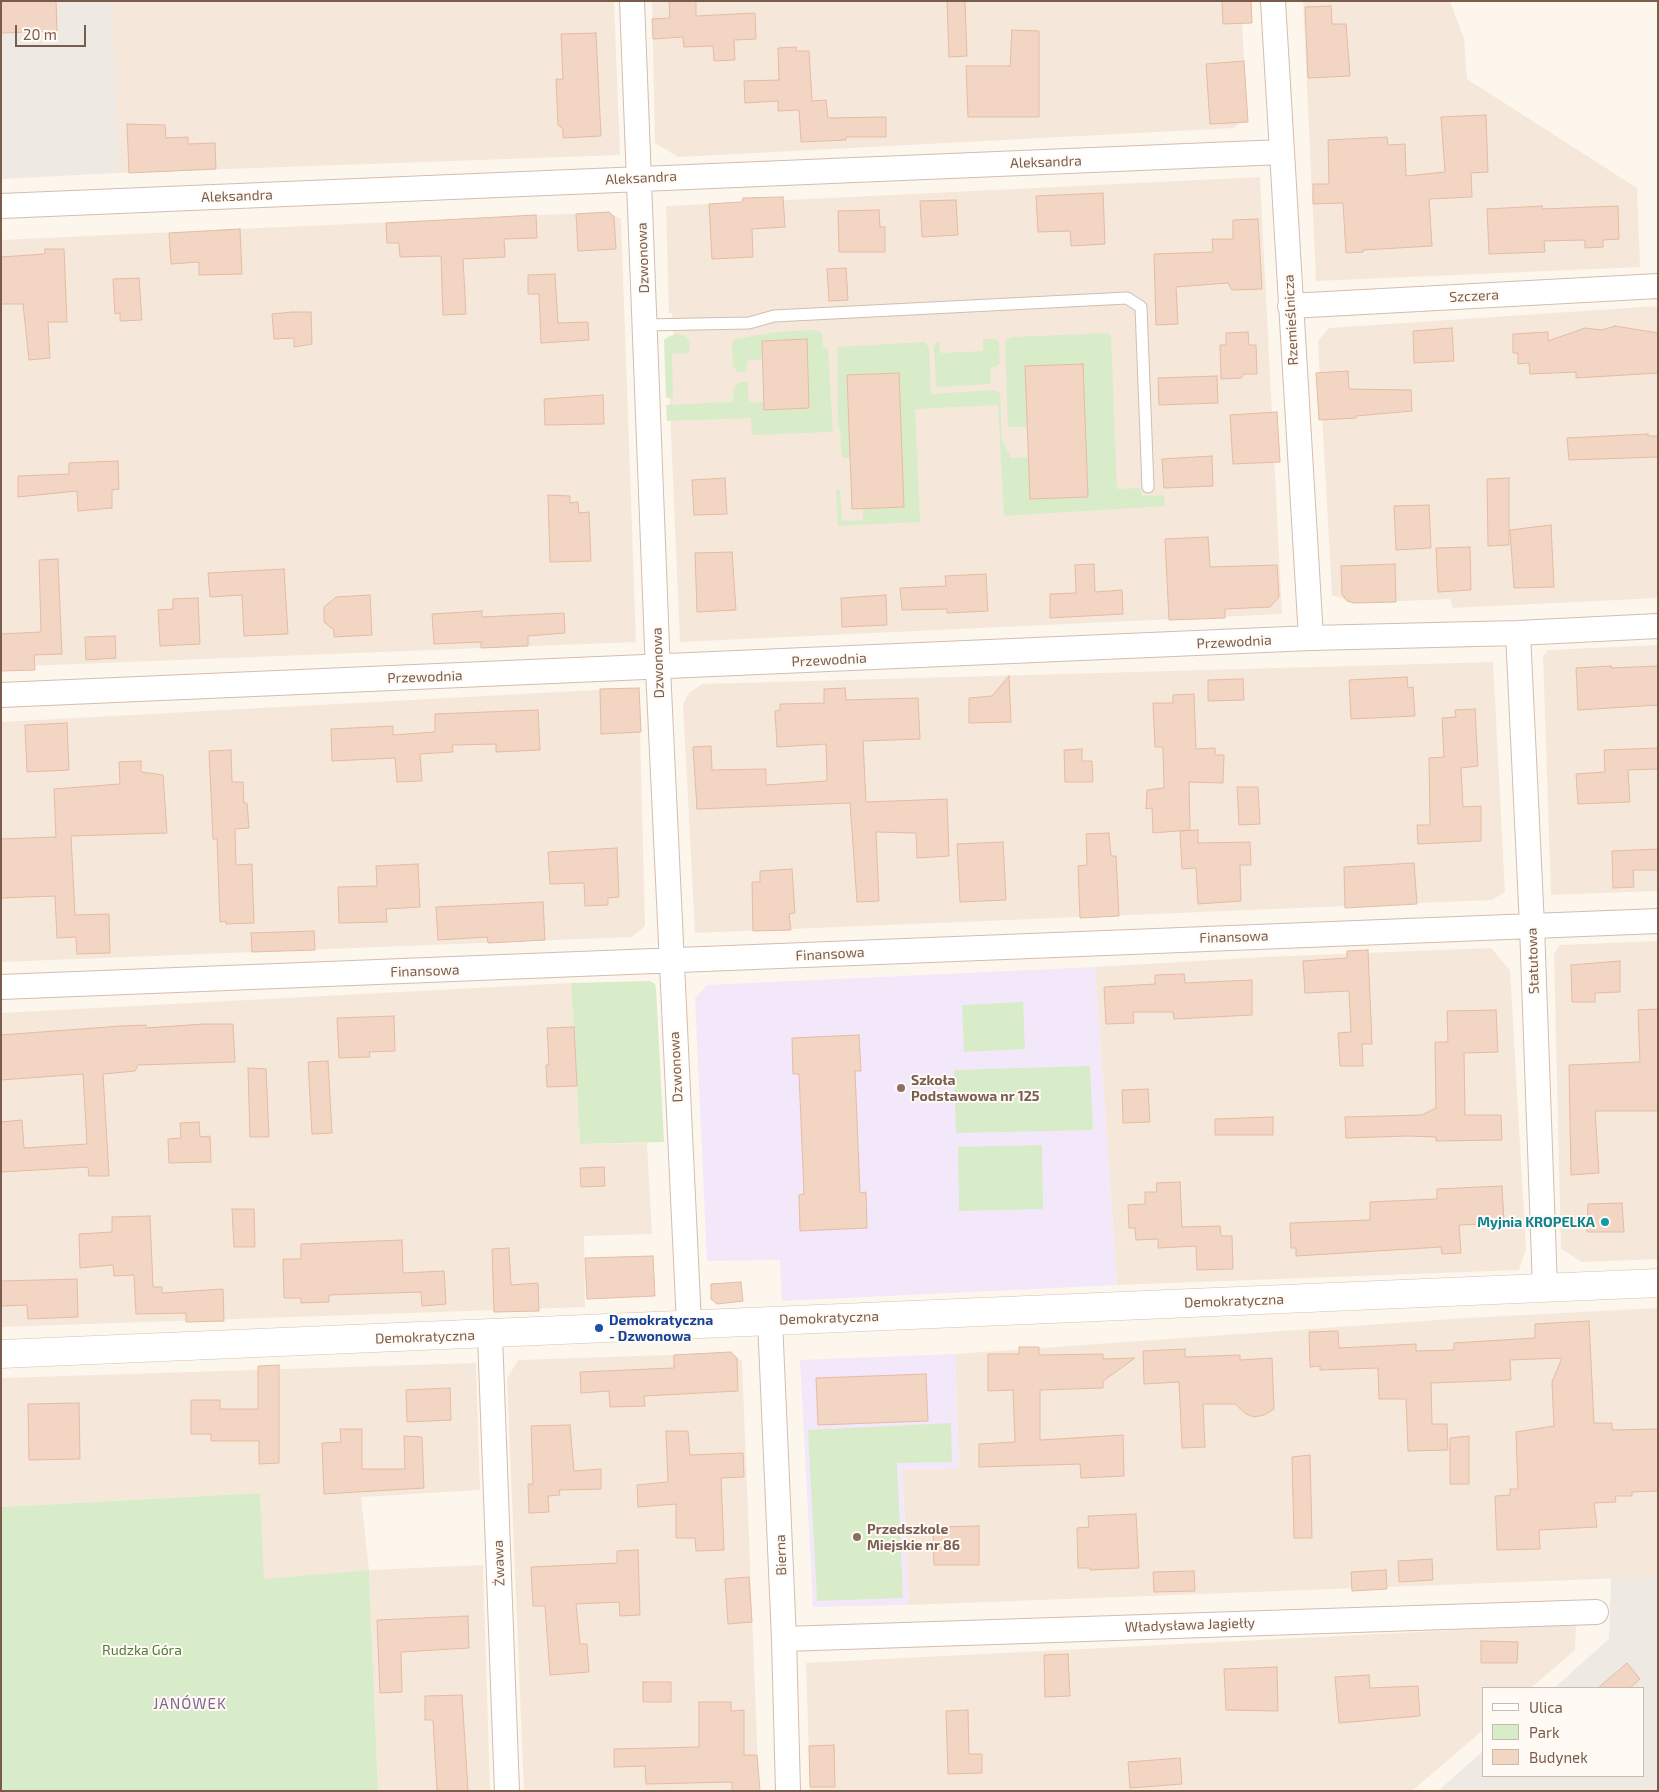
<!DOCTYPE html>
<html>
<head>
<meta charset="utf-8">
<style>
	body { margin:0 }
	#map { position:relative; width:1659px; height:1792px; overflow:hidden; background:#fdf6ec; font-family:"Exo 2",sans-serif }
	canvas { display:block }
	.frame { position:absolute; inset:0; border:2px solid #7a5c4d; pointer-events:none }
	.legend { position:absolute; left:1482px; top:1687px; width:162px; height:90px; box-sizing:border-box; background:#fffaf3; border:1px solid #cabbb1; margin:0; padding:6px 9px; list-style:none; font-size:15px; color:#7a5c4d }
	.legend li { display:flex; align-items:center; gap:10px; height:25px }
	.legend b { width:25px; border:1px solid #cabbb1 }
	.scale { position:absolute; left:15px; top:25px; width:71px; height:22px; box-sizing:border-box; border:2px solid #7a5c4d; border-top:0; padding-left:6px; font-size:15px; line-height:18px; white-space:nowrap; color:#7a5c4d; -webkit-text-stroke:4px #fffaf3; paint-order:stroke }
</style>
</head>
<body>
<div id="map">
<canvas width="1659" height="1792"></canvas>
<div class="frame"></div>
<ul class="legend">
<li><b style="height:6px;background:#fff"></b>Ulica</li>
<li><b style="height:14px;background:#d8ecc9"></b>Park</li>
<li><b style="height:14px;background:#f3d5c3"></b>Budynek</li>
</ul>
<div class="scale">20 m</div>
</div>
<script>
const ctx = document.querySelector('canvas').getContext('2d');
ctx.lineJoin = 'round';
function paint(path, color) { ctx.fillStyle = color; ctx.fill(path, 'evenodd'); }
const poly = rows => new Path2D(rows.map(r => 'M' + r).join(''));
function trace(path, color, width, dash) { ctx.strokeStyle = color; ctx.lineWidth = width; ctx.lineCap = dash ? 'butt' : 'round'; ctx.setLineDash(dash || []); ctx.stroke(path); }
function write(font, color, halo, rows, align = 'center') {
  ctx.font = font + ' "Exo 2",sans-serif'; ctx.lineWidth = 4; ctx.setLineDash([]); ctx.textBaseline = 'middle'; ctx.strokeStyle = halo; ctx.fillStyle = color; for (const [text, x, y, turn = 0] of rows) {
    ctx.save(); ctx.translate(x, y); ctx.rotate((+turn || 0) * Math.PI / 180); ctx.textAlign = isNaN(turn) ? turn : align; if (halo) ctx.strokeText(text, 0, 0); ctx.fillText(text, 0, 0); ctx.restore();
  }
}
const residential = poly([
	[110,1,614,1,620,155,118,173],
	[652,1,1241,1,1247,117,1234,128,678,157,655,143],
	[1303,1,1450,1,1464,39,1467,79,1637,188,1640,267,1316,281],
	[1260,177,1282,614,680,642,667,342,674,341,672,313,669,313,666,206],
	[609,212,621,219,636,642,1,667,1,240],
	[1658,306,1658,598,1453,608,1450,599,1354,603,1332,595,1318,341,1329,328],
	[1658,645,1658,891,1551,895,1543,656,1548,650],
	[1493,662,1505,892,1492,900,695,933,683,704,689,693,702,684],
	[634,688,639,693,645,926,632,937,1,962,1,722],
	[1658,941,1658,1259,1582,1262,1561,1249,1554,954,1560,945],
	[1491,948,1510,970,1526,1249,1519,1270,1117,1285,1095,967,1265,957],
	[571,983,580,1144,647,1143,652,1234,584,1236,585,1307,1,1327,1,1013],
	[1658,1308,1658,1572,1652,1577,909,1605,902,1469,959,1468,955,1354,1466,1318],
	[729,1353,742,1361,759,1791,524,1791,507,1379,518,1360],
	[476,1363,480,1490,361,1497,369,1570,483,1565,490,1791,378,1791,369,1570,263,1580,260,1493,1,1507,1,1378],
	[1576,1624,1575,1650,1531,1688,1483,1688,1483,1730,1412,1791,810,1791,806,1663]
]);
const industrial = poly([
	[1,1,112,1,118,173,1,179],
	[1658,1572,1658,1791,1438,1791,1483,1751,1483,1776,1643,1776,1643,1688,1554,1688,1609,1639,1611,1578,1652,1577]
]);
const education = poly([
	[1095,967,1117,1285,782,1301,780,1260,707,1261,695,998,707,985],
	[955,1354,959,1468,902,1469,909,1605,813,1607,800,1360]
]);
const green = poly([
	[816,330,822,333,823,347,828,350,833,432,752,435,751,418,667,421,666,405,733,402,733,390,739,382,748,382,749,403,763,402,764,410,809,408,806,339,762,341,762,359,747,361,747,371,738,372,733,367,732,342,735,339,776,332],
	[1108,333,1111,337,1117,489,1141,488,1142,496,1164,495,1165,506,1004,516,998,405,915,409,920,522,838,526,836,491,840,490,842,521,863,520,863,509,904,507,899,373,847,375,850,458,842,458,840,430,838,426,837,347,925,342,929,349,931,394,995,390,1000,393,1002,443,1005,443,1006,451,1009,451,1010,458,1029,457,1030,499,1088,497,1083,365,1026,367,1028,427,1008,427,1005,343,1006,340,1012,337],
	[678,334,686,337,689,341,690,353,672,354,673,398,666,398,664,340,669,336],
	[983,339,995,339,999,342,1000,363,996,367,990,367,991,384,936,387,934,347,936,342,939,342,940,353,983,351],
	[650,981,655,984,656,988,664,1142,580,1144,571,983],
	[1023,1002,1025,1049,964,1052,962,1005],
	[1090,1066,1093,1130,956,1133,954,1070],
	[1042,1145,1043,1209,959,1211,958,1147],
	[951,1423,952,1462,897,1463,903,1598,817,1601,808,1430],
	[260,1493,264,1579,369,1570,378,1791,1,1791,1,1507]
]);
const building = poly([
	[1,1,56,1,57,31,1,33,1,1],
	[669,1,696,1,696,16,755,13,756,39,734,40,735,60,714,61,713,46,684,47,683,37,653,39,652,19,670,18,669,1],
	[947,1,965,1,967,56,949,57,947,1],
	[1222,1,1251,1,1252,23,1223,24,1222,1],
	[1331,6,1332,24,1346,24,1350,76,1308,78,1305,7,1331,6],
	[1012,30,1039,31,1039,117,968,117,966,66,1010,66,1012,30],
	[596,33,601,136,563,138,563,129,558,125,556,79,563,79,561,34,596,33],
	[796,47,796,51,809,51,812,101,826,100,828,118,886,117,886,137,846,137,846,140,801,142,799,110,778,111,778,101,745,103,744,81,779,80,778,48,796,47],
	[1244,61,1248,122,1210,124,1206,64,1244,61],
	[1486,115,1488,172,1471,173,1472,197,1429,199,1432,246,1363,250,1363,252,1346,253,1343,203,1313,204,1313,184,1329,184,1328,140,1387,137,1388,145,1405,144,1406,176,1445,172,1441,117,1486,115],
	[127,124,165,125,166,138,188,137,188,144,215,143,216,169,129,173,127,124],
	[1103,193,1105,244,1071,246,1070,231,1038,232,1036,196,1103,193],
	[783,197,785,227,752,229,753,257,712,259,709,204,742,202,743,198,783,197],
	[956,200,958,235,922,237,920,201,956,200],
	[1542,206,1542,209,1618,206,1619,239,1603,240,1603,247,1585,248,1585,240,1544,241,1545,252,1489,254,1487,209,1542,206],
	[879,210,880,227,885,227,885,252,839,252,838,211,879,210],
	[609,212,614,217,616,249,578,251,576,214,609,212],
	[536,215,537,238,504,239,505,257,463,259,466,314,443,315,441,256,400,257,399,243,387,243,386,223,536,215],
	[1258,219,1262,289,1232,290,1228,283,1176,287,1178,324,1156,325,1154,254,1213,252,1212,239,1233,239,1233,220,1258,219],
	[240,229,242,274,199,275,199,262,171,264,169,233,240,229],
	[45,249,64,249,67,322,48,322,50,358,29,360,23,304,1,304,1,257,45,254,45,249],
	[846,268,848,300,829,301,827,269,846,268],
	[555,274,558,323,588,322,589,340,541,343,539,294,528,294,528,275,555,274],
	[139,278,142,320,120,321,120,313,115,314,113,279,139,278],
	[292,312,311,312,312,344,294,347,294,338,274,339,272,314,292,312],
	[1615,326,1658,333,1658,373,1576,378,1576,372,1530,374,1529,363,1518,364,1518,353,1513,353,1513,334,1548,332,1548,341,1585,328,1602,330,1615,326],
	[1452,328,1454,361,1414,363,1413,331,1452,328],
	[1248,332,1249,345,1256,345,1257,374,1244,374,1241,378,1221,379,1220,345,1226,345,1226,333,1248,332],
	[807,339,809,408,764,410,762,341,807,339],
	[1083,364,1088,497,1030,499,1025,366,1083,364],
	[1348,371,1349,389,1411,390,1412,411,1356,416,1356,418,1319,420,1316,373,1348,371],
	[899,373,904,507,852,509,847,375,899,373],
	[1217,376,1218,403,1159,405,1158,378,1217,376],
	[603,395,604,424,545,425,544,399,603,395],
	[1277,412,1280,462,1233,464,1230,415,1277,412],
	[1648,434,1648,436,1658,436,1658,457,1569,460,1567,438,1648,434],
	[1212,456,1213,486,1164,488,1162,459,1212,456],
	[118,461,119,489,112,490,112,508,78,511,77,491,18,497,18,476,69,474,69,463,118,461],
	[725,478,727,514,694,515,692,480,725,478],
	[1509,478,1509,545,1488,546,1487,479,1509,478],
	[548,495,570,496,570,503,578,502,579,513,589,512,591,561,550,562,548,495],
	[1429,505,1431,548,1396,550,1394,506,1429,505],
	[1551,525,1554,587,1514,588,1510,530,1551,525],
	[1208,537,1210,567,1277,565,1279,597,1270,607,1225,609,1225,618,1169,620,1165,539,1208,537],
	[1470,547,1471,590,1438,592,1436,548,1470,547],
	[732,552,736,610,697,612,695,553,732,552],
	[58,559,62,654,34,655,35,670,1,671,1,634,41,632,39,560,58,559],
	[1094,564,1095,592,1122,590,1123,614,1050,618,1050,594,1076,593,1075,565,1094,564],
	[1395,564,1396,602,1354,603,1347,601,1342,594,1341,566,1395,564],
	[284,569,288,634,244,636,242,595,210,597,208,573,284,569],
	[986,574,988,611,947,613,947,609,902,610,900,588,946,586,945,576,986,574],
	[370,595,372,635,334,637,334,630,324,622,324,607,336,597,370,595],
	[886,595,887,625,842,627,841,598,886,595],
	[198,598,200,644,160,646,158,610,173,609,173,599,198,598],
	[482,611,482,617,564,613,565,633,528,636,528,646,481,648,481,642,434,644,432,614,482,611],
	[115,636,116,658,86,660,85,637,115,636],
	[1611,666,1611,668,1658,666,1658,705,1578,710,1576,668,1611,666],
	[1009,676,1011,722,969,723,969,698,992,696,1009,676],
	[1407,677,1408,688,1413,687,1415,716,1351,719,1349,680,1407,677],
	[1243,679,1244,700,1208,701,1208,680,1243,679],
	[639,688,641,732,601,734,600,689,639,688],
	[845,688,846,700,918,698,920,739,863,741,866,802,947,799,949,856,917,858,916,833,876,832,879,901,857,902,850,803,697,809,693,747,711,746,712,770,766,769,766,785,827,781,826,744,777,747,775,711,780,710,780,704,824,703,824,689,845,688],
	[1194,694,1196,749,1215,748,1215,755,1224,755,1223,783,1189,782,1190,830,1153,833,1152,808,1146,809,1147,790,1164,788,1163,747,1155,747,1153,703,1173,703,1173,695,1194,694],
	[1475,709,1478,766,1461,768,1463,807,1481,806,1481,841,1418,844,1417,825,1430,825,1429,758,1444,757,1442,718,1456,717,1455,710,1475,709],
	[538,710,540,750,496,752,496,744,452,745,453,752,420,754,422,781,397,782,395,758,332,761,331,729,393,726,393,735,435,732,435,714,538,710],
	[67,723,69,770,27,772,25,725,67,723],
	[1658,748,1658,769,1628,770,1630,802,1578,804,1576,774,1605,772,1604,750,1658,748],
	[1082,749,1082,761,1092,761,1093,782,1065,782,1064,750,1082,749],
	[231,750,232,782,243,782,244,803,247,803,249,828,235,829,236,865,252,864,254,923,226,924,226,921,220,922,217,839,213,839,209,751,231,750],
	[141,761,141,772,163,775,167,833,71,836,75,915,109,914,110,953,77,954,76,937,57,938,55,896,1,898,1,839,56,837,54,789,120,784,119,762,141,761],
	[1237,787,1258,787,1260,824,1239,825,1237,787],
	[1198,830,1198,843,1250,842,1251,865,1240,865,1241,901,1198,904,1196,868,1182,869,1180,831,1198,830],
	[1109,833,1111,856,1116,856,1119,916,1080,918,1078,866,1087,865,1086,834,1109,833],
	[1003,842,1006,900,960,902,957,844,1003,842],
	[617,848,619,897,608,898,608,905,585,906,584,883,550,884,548,852,617,848],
	[1658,849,1658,870,1633,870,1634,887,1613,888,1612,851,1658,849],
	[1414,863,1417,904,1345,908,1344,867,1414,863],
	[418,864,420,907,386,909,387,922,339,923,338,887,377,886,376,866,418,864],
	[792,869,795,913,789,914,791,930,753,931,752,882,760,882,760,871,792,869],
	[543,902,545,940,488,943,487,937,438,940,436,907,543,902],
	[314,931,315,950,252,952,251,933,314,931],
	[1368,950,1372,1044,1362,1044,1363,1066,1340,1066,1338,1033,1351,1032,1349,991,1305,993,1303,961,1347,958,1347,951,1368,950],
	[1620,961,1620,992,1595,993,1595,1002,1572,1002,1571,965,1620,961],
	[1184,974,1185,983,1252,980,1252,1015,1174,1019,1173,1012,1133,1012,1134,1023,1106,1024,1104,987,1155,984,1155,975,1184,974],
	[1658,1009,1658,1111,1595,1111,1599,1173,1571,1175,1569,1065,1640,1062,1638,1010,1658,1009],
	[1496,1010,1498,1052,1464,1053,1465,1115,1501,1115,1502,1140,1436,1141,1436,1137,1408,1136,1346,1138,1345,1117,1422,1115,1436,1108,1435,1042,1448,1042,1447,1011,1496,1010],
	[394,1016,395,1051,369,1052,370,1057,339,1058,337,1018,394,1016],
	[204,1024,233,1024,235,1062,138,1065,135,1071,103,1074,109,1176,89,1176,88,1167,1,1172,1,1122,22,1120,24,1148,87,1144,83,1074,1,1080,1,1035,121,1026,146,1025,146,1028,204,1024],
	[574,1027,577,1086,547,1087,546,1065,549,1065,547,1028,574,1027],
	[859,1035,861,1071,855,1071,860,1193,866,1192,867,1228,800,1231,799,1195,804,1194,799,1074,793,1074,792,1038,859,1035],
	[328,1061,332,1133,312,1134,308,1062,328,1061],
	[248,1068,266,1069,269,1137,250,1137,248,1068],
	[1148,1089,1150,1122,1123,1123,1122,1090,1148,1089],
	[1273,1117,1273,1135,1215,1135,1215,1119,1273,1117],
	[199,1122,200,1137,210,1136,211,1162,169,1163,168,1139,181,1138,180,1123,199,1122],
	[604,1167,605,1186,581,1187,580,1168,604,1167],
	[1180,1182,1182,1227,1220,1226,1221,1236,1232,1236,1233,1269,1197,1270,1196,1246,1158,1248,1158,1239,1136,1240,1135,1228,1129,1228,1128,1205,1145,1204,1145,1192,1157,1192,1156,1183,1180,1182],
	[1502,1186,1504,1223,1459,1225,1461,1253,1442,1254,1441,1247,1296,1256,1296,1248,1291,1248,1290,1223,1370,1220,1370,1202,1437,1199,1437,1189,1502,1186],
	[1622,1203,1624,1232,1587,1232,1588,1204,1622,1203],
	[232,1209,254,1209,255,1247,234,1247,232,1209],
	[150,1216,153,1287,162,1287,162,1293,223,1289,224,1321,186,1322,186,1313,136,1314,134,1275,114,1276,113,1265,80,1268,79,1234,112,1232,112,1217,150,1216],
	[402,1240,403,1273,444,1271,446,1304,422,1306,421,1292,329,1295,329,1302,301,1303,301,1298,284,1298,283,1259,301,1259,301,1244,402,1240],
	[509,1248,511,1285,538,1283,539,1311,494,1312,492,1249,509,1248],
	[653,1256,655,1296,587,1299,585,1258,653,1256],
	[77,1279,78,1317,28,1319,27,1305,1,1306,1,1281,77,1279],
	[741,1282,743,1301,717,1304,711,1299,711,1284,741,1282],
	[1589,1321,1594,1423,1612,1423,1612,1430,1658,1429,1658,1491,1632,1492,1632,1496,1615,1496,1616,1502,1594,1503,1597,1527,1539,1530,1540,1549,1497,1550,1495,1496,1510,1495,1510,1489,1518,1489,1516,1432,1554,1426,1552,1382,1562,1358,1510,1360,1511,1380,1431,1383,1432,1424,1447,1424,1448,1450,1408,1451,1406,1399,1379,1399,1378,1368,1320,1370,1320,1366,1310,1367,1309,1332,1338,1331,1339,1348,1416,1344,1416,1351,1454,1350,1454,1343,1535,1338,1535,1324,1589,1321],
	[1019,1347,1039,1347,1039,1355,1103,1354,1103,1359,1135,1358,1103,1381,1103,1388,1040,1390,1040,1440,1123,1435,1124,1476,1081,1478,1080,1464,979,1467,979,1444,1015,1442,1013,1390,988,1391,988,1354,1019,1354,1019,1347],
	[1185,1349,1185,1357,1240,1355,1240,1360,1272,1358,1274,1409,1264,1415,1254,1417,1246,1414,1235,1404,1203,1404,1205,1447,1182,1448,1179,1382,1144,1384,1143,1351,1185,1349],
	[731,1352,737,1358,738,1391,644,1396,645,1406,610,1407,609,1391,581,1393,580,1372,674,1368,674,1355,731,1352],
	[279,1365,279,1463,259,1464,259,1441,211,1441,211,1434,191,1434,191,1400,220,1400,220,1409,258,1409,258,1366,279,1365],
	[926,1374,928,1421,818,1425,816,1378,926,1374],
	[450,1388,451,1420,407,1422,406,1390,450,1388],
	[79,1403,80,1459,29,1460,28,1404,79,1403],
	[570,1425,574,1471,601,1469,601,1489,559,1490,560,1495,548,1496,549,1512,529,1513,528,1484,533,1484,531,1426,570,1425],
	[340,1429,362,1429,362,1469,405,1469,404,1436,422,1437,424,1488,324,1494,322,1443,341,1442,340,1429],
	[666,1431,688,1431,690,1455,743,1453,744,1477,721,1478,724,1550,696,1551,695,1538,676,1538,676,1504,638,1507,637,1485,668,1482,666,1431],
	[1469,1436,1469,1484,1450,1484,1450,1438,1469,1436],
	[1310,1455,1312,1538,1294,1538,1292,1457,1310,1455],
	[1136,1514,1139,1568,1090,1570,1090,1568,1078,1568,1077,1528,1089,1527,1088,1516,1136,1514],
	[979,1526,979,1565,934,1565,933,1527,979,1526],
	[638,1550,640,1615,620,1616,619,1602,576,1604,580,1644,587,1644,589,1672,550,1675,545,1606,533,1606,531,1567,617,1563,617,1551,638,1550],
	[1432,1559,1433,1580,1399,1582,1398,1561,1432,1559],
	[1386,1570,1387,1589,1352,1591,1351,1572,1386,1570],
	[1194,1571,1195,1591,1154,1592,1153,1572,1194,1571],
	[749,1577,752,1622,728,1624,725,1579,749,1577],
	[468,1616,469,1648,401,1652,402,1692,380,1693,377,1620,468,1616],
	[1481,1641,1518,1642,1517,1663,1481,1663,1481,1641],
	[1068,1654,1070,1696,1045,1697,1044,1655,1068,1654],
	[1627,1663,1640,1679,1630,1688,1598,1688,1627,1663],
	[1277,1667,1278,1711,1226,1710,1224,1669,1277,1667],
	[1369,1675,1370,1688,1418,1686,1420,1716,1339,1723,1335,1677,1369,1675],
	[643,1682,671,1682,671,1702,643,1702,643,1682],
	[462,1695,468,1791,437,1791,433,1720,425,1720,425,1696,462,1695],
	[699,1702,731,1702,731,1711,744,1710,744,1755,757,1755,760,1791,732,1791,732,1782,646,1784,645,1766,614,1767,614,1749,699,1747,699,1702],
	[968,1710,969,1754,982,1754,982,1773,948,1774,946,1711,968,1710],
	[834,1745,835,1787,810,1787,809,1746,834,1745],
	[1180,1758,1182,1784,1130,1788,1128,1762,1180,1758]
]);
const lane = poly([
	[645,325,749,323,774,316,1127,298,1141,307,1148,487]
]);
const street = poly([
	[632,1,657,647,689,1324],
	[1273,1,1311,638],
	[1,206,1282,152],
	[1290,306,1658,286],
	[1518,633,1532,926,1545,1288],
	[1,695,1311,638,1518,633,1658,626],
	[1,987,1658,921],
	[770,1320,784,1639,788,1791],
	[490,1335,507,1791],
	[784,1639,1596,1612]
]);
const secondary = poly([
	[1,1354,1658,1283]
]);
const markers = [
	[901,1088,5,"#8d6e63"],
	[1605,1222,5,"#0f9aa8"],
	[599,1328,5,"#1a4fb4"],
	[857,1537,5,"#8d6e63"]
];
const streetNames = [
	["Aleksandra",1046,162,-2],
	["Aleksandra",641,178,-3],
	["Aleksandra",237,196,-2],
	["Dzwonowa",643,258,-92],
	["Szczera",1474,296,-3],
	["Rzemieślnicza",1291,320,-93],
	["Przewodnia",1234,642,-3],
	["Przewodnia",829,660,-3],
	["Dzwonowa",658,663,-92],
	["Przewodnia",425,677,-2],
	["Finansowa",1234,937,-2],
	["Finansowa",830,954,-3],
	["Statutowa",1533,961,-92],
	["Finansowa",425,971,-2],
	["Dzwonowa",676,1067,-93],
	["Demokratyczna",1234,1301,-2],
	["Demokratyczna",829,1318,-2],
	["Demokratyczna",425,1337,-2],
	["Bierna",781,1555,-92],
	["Żwawa",499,1563,-92],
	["Władysława Jagiełły",1190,1625,-2]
];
const educationNames = [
	["Szkoła",911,1080],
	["Podstawowa nr 125",911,1096],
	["Przedszkole",867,1529],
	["Miejskie nr 86",867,1545]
];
const cultureNames = [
	["Myjnia KROPELKA",1595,1222]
];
const transitNames = [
	["Demokratyczna",609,1320],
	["- Dzwonowa",609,1336]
];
const parkNames = [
	["Rudzka Góra",142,1650]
];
const neighbourhoodNames = [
	["JANÓWEK",190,1704]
];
paint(residential, '#f5e8da');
paint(industrial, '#efe9e4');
paint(education, '#f3e8fa');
paint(green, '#d8ecc9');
paint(building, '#f3d5c3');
trace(building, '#e6bba3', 1);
trace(lane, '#d1beb0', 13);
trace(street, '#d1beb0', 26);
trace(secondary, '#d6c0b0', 29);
trace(lane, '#fff', 11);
trace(street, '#fff', 24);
trace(secondary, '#fff', 28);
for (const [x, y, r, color] of markers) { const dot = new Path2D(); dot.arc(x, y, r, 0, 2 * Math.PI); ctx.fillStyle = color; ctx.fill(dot); trace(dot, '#fffaf3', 2); }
write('14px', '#7a5c4d', '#fffaf3', streetNames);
write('bold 14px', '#785e54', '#fffaf3', educationNames, 'left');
write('bold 14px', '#0d838f', '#fffaf3', cultureNames, 'right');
write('bold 14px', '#164399', '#fffaf3', transitNames, 'left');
write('14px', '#537a41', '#fffaf3', parkNames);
ctx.letterSpacing = '1px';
write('15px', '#846695', '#fffaf3', neighbourhoodNames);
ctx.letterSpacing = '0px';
</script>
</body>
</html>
